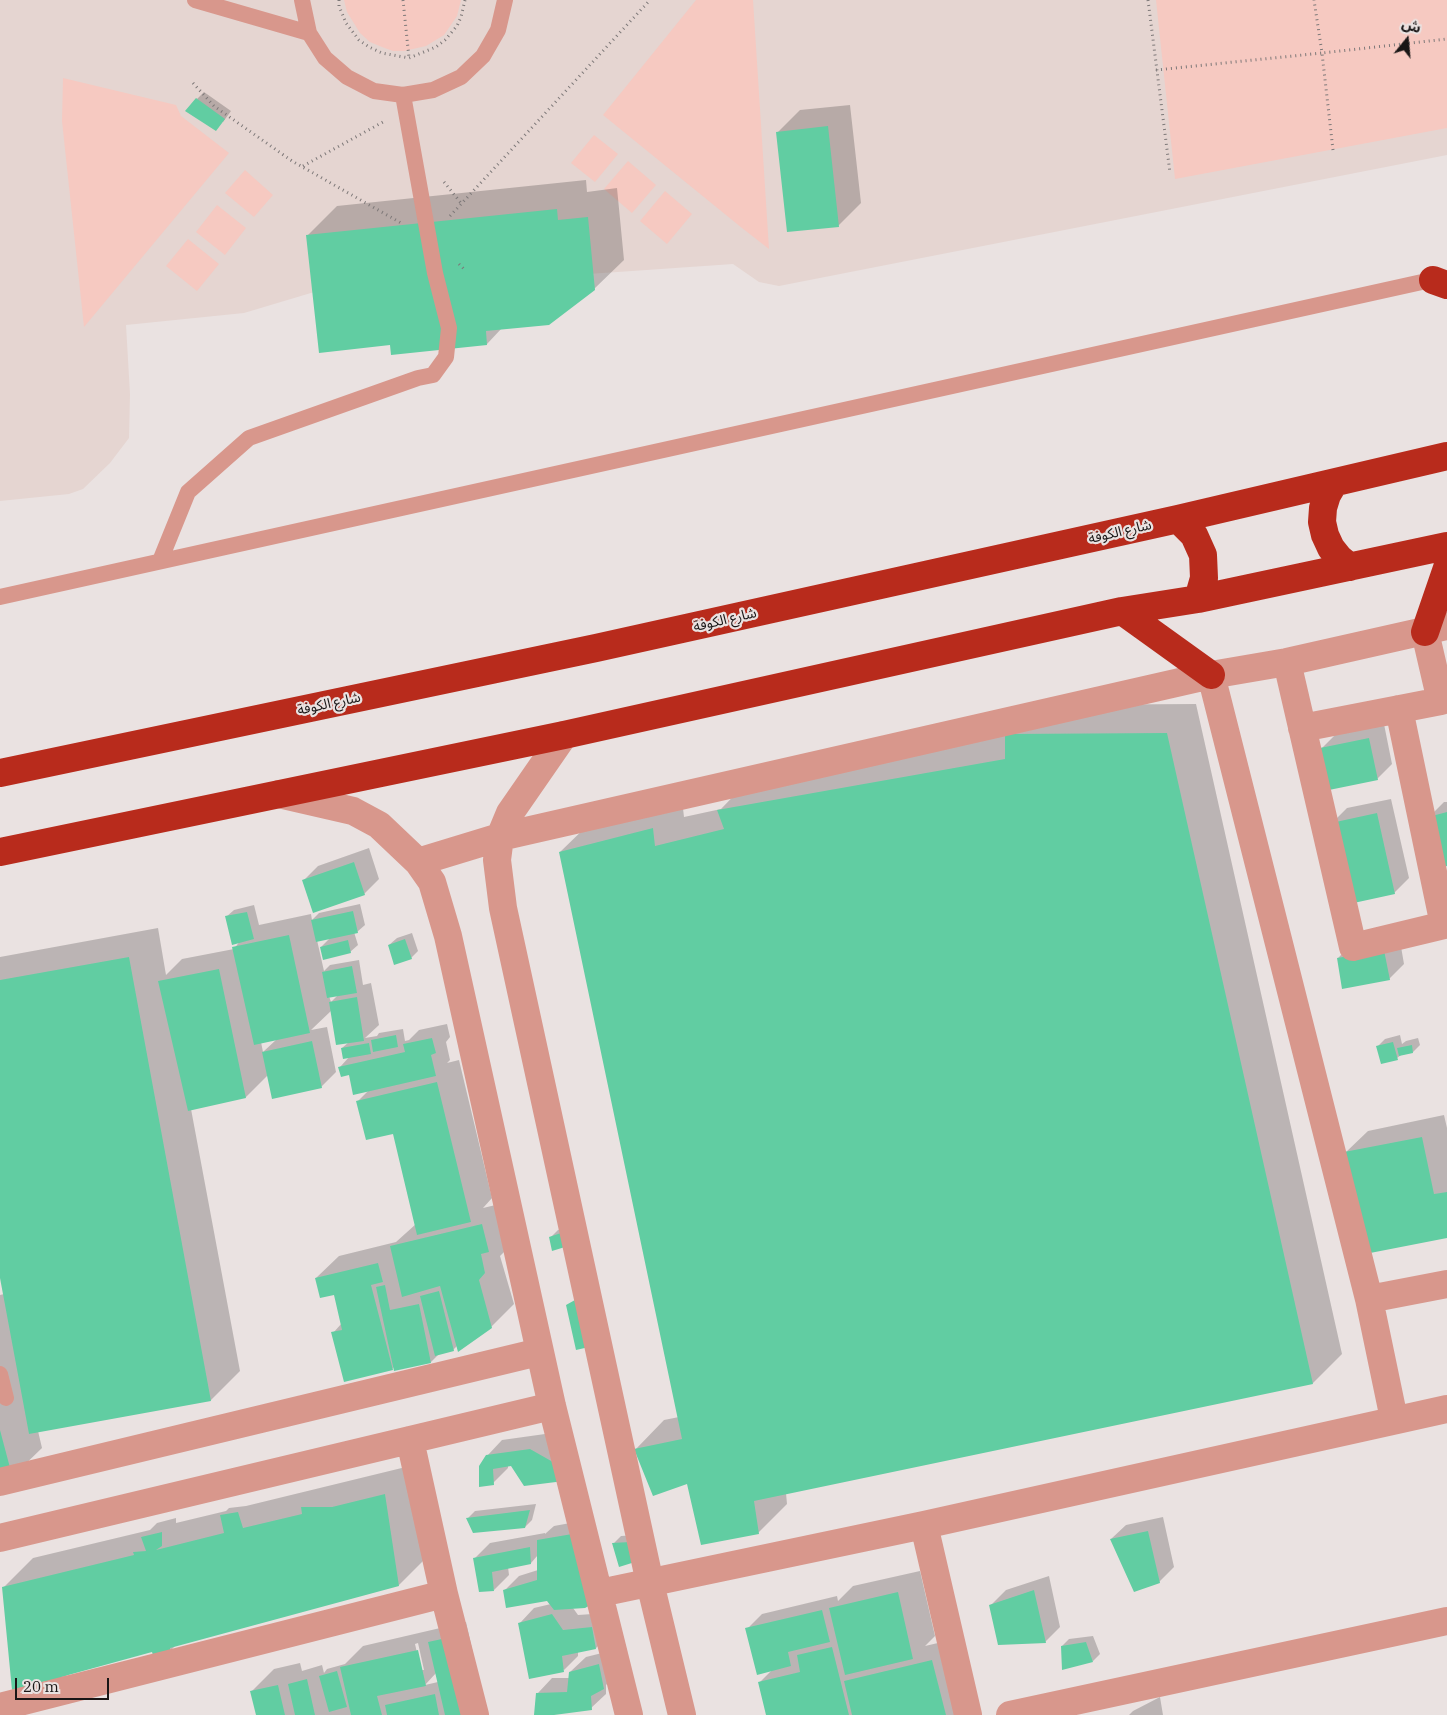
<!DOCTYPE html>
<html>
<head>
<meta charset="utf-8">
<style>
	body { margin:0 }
	#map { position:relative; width:1447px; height:1715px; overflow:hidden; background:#eae2e1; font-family:"IBM Plex Serif","Noto Sans Arabic",serif }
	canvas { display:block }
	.north { position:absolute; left:1382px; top:15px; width:50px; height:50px; -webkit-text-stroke:4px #eae2e1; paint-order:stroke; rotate:17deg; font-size:14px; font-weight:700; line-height:20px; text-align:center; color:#191616 }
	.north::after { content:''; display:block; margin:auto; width:18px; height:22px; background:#191616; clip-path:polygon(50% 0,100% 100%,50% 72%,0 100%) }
	.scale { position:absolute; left:15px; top:1678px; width:94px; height:22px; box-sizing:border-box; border:2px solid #191616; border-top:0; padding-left:6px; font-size:15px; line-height:18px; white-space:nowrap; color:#191616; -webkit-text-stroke:4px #eae2e1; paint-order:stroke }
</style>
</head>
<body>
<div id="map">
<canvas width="1447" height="1715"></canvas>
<div class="north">ش</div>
<div class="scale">20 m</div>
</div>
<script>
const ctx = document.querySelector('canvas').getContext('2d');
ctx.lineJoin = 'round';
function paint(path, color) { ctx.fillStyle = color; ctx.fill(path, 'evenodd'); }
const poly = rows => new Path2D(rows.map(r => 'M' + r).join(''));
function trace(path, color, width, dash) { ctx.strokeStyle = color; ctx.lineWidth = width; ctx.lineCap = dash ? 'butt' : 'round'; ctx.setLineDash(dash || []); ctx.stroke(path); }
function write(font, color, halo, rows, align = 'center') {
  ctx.font = font + ' "IBM Plex Serif","Noto Sans Arabic",serif'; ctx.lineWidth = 4.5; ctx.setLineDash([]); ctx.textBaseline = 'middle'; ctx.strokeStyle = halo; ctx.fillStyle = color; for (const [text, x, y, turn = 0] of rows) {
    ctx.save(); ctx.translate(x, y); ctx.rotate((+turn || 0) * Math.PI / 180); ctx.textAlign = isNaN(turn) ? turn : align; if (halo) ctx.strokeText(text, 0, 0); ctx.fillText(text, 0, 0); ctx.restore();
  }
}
const built = poly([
	[0,0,1447,0,1447,155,779,286,759,282,733,264,560,276,351,281,244,313,126,325,130,394,129,438,110,463,83,489,69,494,0,501]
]);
const green = poly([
	[344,0,461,0,457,16,444,35,426,46,404,51,393,51,382,47,370,42,360,33,347,12],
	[696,0,753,0,769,249,742,228,603,115],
	[1156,0,1447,0,1447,128,1175,179],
	[63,78,176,105,181,116,229,153,84,327,62,121],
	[594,135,618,154,595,182,571,163],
	[628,161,656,185,632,213,604,189],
	[245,170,273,195,254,217,225,193],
	[665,191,692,214,667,244,640,221],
	[217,205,246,228,225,255,196,232],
	[188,239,219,264,197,291,166,266]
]);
const shadow = poly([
	[204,92,231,111,223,122,197,99],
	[850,105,861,203,838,226,778,132,800,110],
	[586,180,587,192,617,188,624,260,594,289,502,328,487,344,391,344,308,235,337,206],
	[1196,704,1342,1354,1313,1383,786,1493,787,1504,758,1533,688,1483,635,1450,664,1420,679,1417,560,852,590,823,682,800,684,817,721,809,748,781,1036,705],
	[1384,724,1392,764,1377,779,1322,748,1337,733],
	[1391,799,1409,878,1394,893,1332,823,1347,808],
	[1444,802,1447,802,1447,865,1429,817],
	[369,848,379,879,364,894,303,881,318,866],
	[360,904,365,925,357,932,354,932,358,945,350,952,321,947,331,937,317,940,324,971,330,965,359,960,363,985,371,983,379,1025,365,1038,377,1036,379,1033,403,1029,405,1041,409,1040,419,1030,447,1024,450,1037,446,1042,450,1060,447,1063,459,1060,492,1198,483,1208,504,1203,507,1249,500,1256,514,1304,491,1327,457,1346,453,1350,439,1354,431,1362,394,1367,392,1369,333,1333,342,1323,334,1293,316,1278,339,1256,396,1242,416,1224,394,1132,358,1101,368,1091,340,1067,350,1056,342,1048,349,1042,332,1010,311,1030,327,1027,336,1072,321,1087,268,1075,246,1097,191,1109,240,1371,211,1400,38,1431,42,1448,12,1477,0,1480,0,1295,4,1294,0,1271,0,957,158,928,166,975,182,959,234,949,240,941,226,917,234,910,254,905,259,925,311,914,312,920,319,913],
	[338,995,331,1002,329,996],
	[277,1039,263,1052,261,1042],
	[412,933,418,951,411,958,389,945,397,938],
	[1399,935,1404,964,1389,979,1338,958,1353,943],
	[1400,1035,1402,1044,1406,1041,1418,1038,1420,1045,1413,1052,1401,1055,1397,1058,1378,1046,1385,1039],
	[1444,1115,1447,1128,1447,1237,1345,1153,1368,1131],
	[568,1227,572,1239,550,1238,558,1230],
	[545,1434,579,1465,508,1465,508,1468,493,1483,487,1456,502,1440],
	[414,1465,428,1556,399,1585,176,1645,170,1651,153,1651,69,1673,62,1680,3,1588,33,1558,150,1530,157,1523,176,1518,176,1523,226,1511,229,1508,246,1506],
	[536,1504,532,1520,525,1527,468,1518,475,1511],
	[1163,1517,1174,1567,1159,1582,1111,1539,1126,1525],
	[592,1519,573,1608,578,1615,607,1613,611,1633,596,1648,578,1651,578,1656,564,1670,520,1623,534,1608,551,1604,547,1599,504,1591,519,1576,538,1570,538,1555,531,1563,508,1567,509,1575,494,1590,475,1558,490,1543,545,1533,545,1534,554,1526],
	[637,1535,635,1561,614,1543,621,1536],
	[920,1571,935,1636,925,1646,955,1639,964,1715,768,1715,760,1682,772,1670,747,1629,762,1614,837,1596,838,1601,853,1586],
	[1049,1576,1060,1627,1045,1642,991,1605,1006,1590],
	[466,1622,487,1715,257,1715,252,1691,274,1669,300,1663,302,1671,322,1665,324,1673,327,1669,345,1664,363,1646],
	[418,1643,424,1670,421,1670,415,1644],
	[436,1673,438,1682,425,1685],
	[1093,1636,1100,1654,1093,1661,1062,1646,1069,1639],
	[614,1650,618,1673,606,1685,606,1694,591,1708,535,1715,538,1693,552,1678,570,1678,570,1672,586,1657],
	[1160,1697,1163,1715,1129,1715,1133,1711]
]);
const building = poly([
	[196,98,225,119,216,131,185,111],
	[828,126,839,227,787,232,776,132],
	[557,209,558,220,588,217,595,290,549,325,486,331,487,345,391,355,390,345,319,353,306,235],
	[1167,733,1313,1384,754,1501,759,1534,701,1545,687,1484,653,1496,634,1449,682,1439,559,852,653,828,655,846,724,829,717,810,1005,759,1005,734],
	[1369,738,1378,780,1329,790,1320,748],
	[1447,812,1447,866,1441,868,1428,817],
	[1377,813,1395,894,1349,904,1331,823],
	[354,862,365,895,313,913,302,880],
	[353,911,358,933,316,942,311,920],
	[247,912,254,939,232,945,225,916],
	[289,935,310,1033,254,1045,232,947],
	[405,939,412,959,394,965,388,945],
	[348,940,351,953,323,960,320,947],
	[1384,950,1390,980,1342,989,1337,958],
	[129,957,211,1401,29,1434,0,1278,0,980],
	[352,966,357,993,327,998,322,972],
	[219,969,246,1098,188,1111,158,981],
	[357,997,364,1041,336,1045,329,1002],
	[396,1035,398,1047,373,1052,371,1040],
	[432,1038,436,1053,431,1055,436,1076,353,1095,349,1075,341,1077,338,1067,405,1052,403,1044],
	[312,1041,322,1088,272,1099,262,1052],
	[1393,1042,1398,1060,1381,1064,1376,1046],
	[369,1043,371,1054,343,1059,341,1048],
	[1412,1045,1413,1053,1399,1056,1397,1048],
	[437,1082,471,1222,417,1235,393,1134,366,1140,356,1101],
	[1422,1137,1434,1194,1447,1192,1447,1238,1365,1254,1344,1152],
	[482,1224,489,1252,481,1254,485,1273,479,1280,492,1328,458,1352,440,1286,402,1297,390,1246],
	[561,1233,565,1247,552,1251,549,1237],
	[378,1263,383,1282,371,1285,393,1370,344,1382,331,1332,342,1330,334,1295,320,1298,315,1278],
	[385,1285,390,1310,419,1304,431,1363,394,1371,376,1287],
	[439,1291,454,1351,435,1356,420,1296],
	[575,1300,589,1347,576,1350,566,1305],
	[0,1430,13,1479,0,1482],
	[530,1449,560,1466,564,1481,524,1486,511,1466,493,1469,494,1485,479,1487,479,1466,486,1455],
	[385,1494,399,1586,170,1648,170,1652,153,1655,152,1652,61,1677,63,1682,46,1681,12,1690,2,1587,134,1555,133,1552,146,1551,141,1537,162,1532,162,1546,156,1550,224,1533,220,1515,238,1512,243,1528,302,1514,301,1507,332,1507],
	[530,1510,525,1528,473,1533,466,1518],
	[1148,1531,1160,1583,1134,1592,1110,1539],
	[578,1533,596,1602,585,1608,554,1610,547,1601,506,1608,503,1590,537,1580,537,1540],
	[630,1542,635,1562,619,1567,612,1543],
	[530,1547,531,1564,492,1572,494,1591,479,1592,473,1558],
	[1034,1590,1046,1643,998,1645,989,1605],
	[898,1592,913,1659,845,1675,829,1608],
	[822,1610,830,1642,788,1652,791,1666,757,1675,745,1628],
	[552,1614,563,1630,592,1627,596,1649,562,1656,564,1672,529,1679,518,1623],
	[451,1637,469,1715,445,1715,428,1642],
	[1086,1642,1093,1662,1062,1670,1061,1646],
	[832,1647,849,1715,766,1715,758,1682,800,1672,797,1655],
	[418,1650,426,1686,377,1696,382,1715,351,1715,340,1667],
	[932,1660,946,1715,852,1715,844,1681],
	[599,1664,604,1689,591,1696,592,1710,554,1715,534,1715,536,1693,567,1692,569,1672],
	[337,1671,347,1707,329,1712,319,1676],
	[307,1679,315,1715,295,1715,288,1684],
	[278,1685,285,1715,256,1715,250,1691],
	[435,1694,439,1715,387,1715,385,1705]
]);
const path = poly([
	[339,0,339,6,346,23,359,40,369,47,382,53,409,58,436,47,445,40,457,26,461,17,465,0],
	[403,0,409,58],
	[1148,0,1170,173],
	[1156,70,1322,53,1314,0],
	[193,83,214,106,292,161,401,223],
	[1333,150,1322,53,1447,39],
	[303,166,383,122],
	[444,182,461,203],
	[450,216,650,0],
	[459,264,465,270]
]);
const lane = poly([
	[195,0,309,33],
	[302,0,309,33,325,58,347,77,374,91,403,95,433,90,461,77,483,56,498,30,505,0],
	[160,561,188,492,249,438,418,378,433,375,446,357,449,328,435,273,403,95],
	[0,597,1440,278],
	[0,1374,6,1398]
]);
const street = poly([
	[1287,662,1353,947,1444,925,1399,709],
	[1211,675,1369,1299,1394,1419],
	[1302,728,1441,701,1425,632],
	[564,735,510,813,500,837,497,860,503,908,650,1583,682,1715],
	[279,794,353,811,379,825,418,862,432,882,448,936,552,1406,629,1715],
	[418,862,500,837,1211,675,1287,662,1447,626],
	[1369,1299,1447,1284],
	[410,1440,444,1594,475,1715],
	[0,1482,539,1352],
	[924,1525,968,1715],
	[0,1538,552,1406],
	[600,1593,924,1525,1447,1409],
	[0,1707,444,1594],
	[1010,1715,1447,1621]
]);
const highway = poly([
	[1433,280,1447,285],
	[1334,483,1327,495,1323,508,1322,522,1325,535,1331,548,1339,558,1350,567],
	[1178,519,1194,535,1203,555,1204,578,1198,599],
	[1122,611,1211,675],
	[1425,632,1447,568],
	[0,773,596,648,1178,519,1447,456],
	[0,852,564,735,1122,611,1198,599,1447,546]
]);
const streetNames = [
	["شارع الكوفة",1120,532,-13],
	["شارع الكوفة",725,620,-13],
	["شارع الكوفة",329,704,-12]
];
paint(built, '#e5d5d1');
paint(green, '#f6c9c1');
paint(shadow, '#0003');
paint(building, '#61cda2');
trace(path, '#7d7878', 3, [1, 4]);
trace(lane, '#d8978c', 16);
trace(street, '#d8978c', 28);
trace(highway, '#b82b1c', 28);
write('14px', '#191616', '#eae2e1', streetNames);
</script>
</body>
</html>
